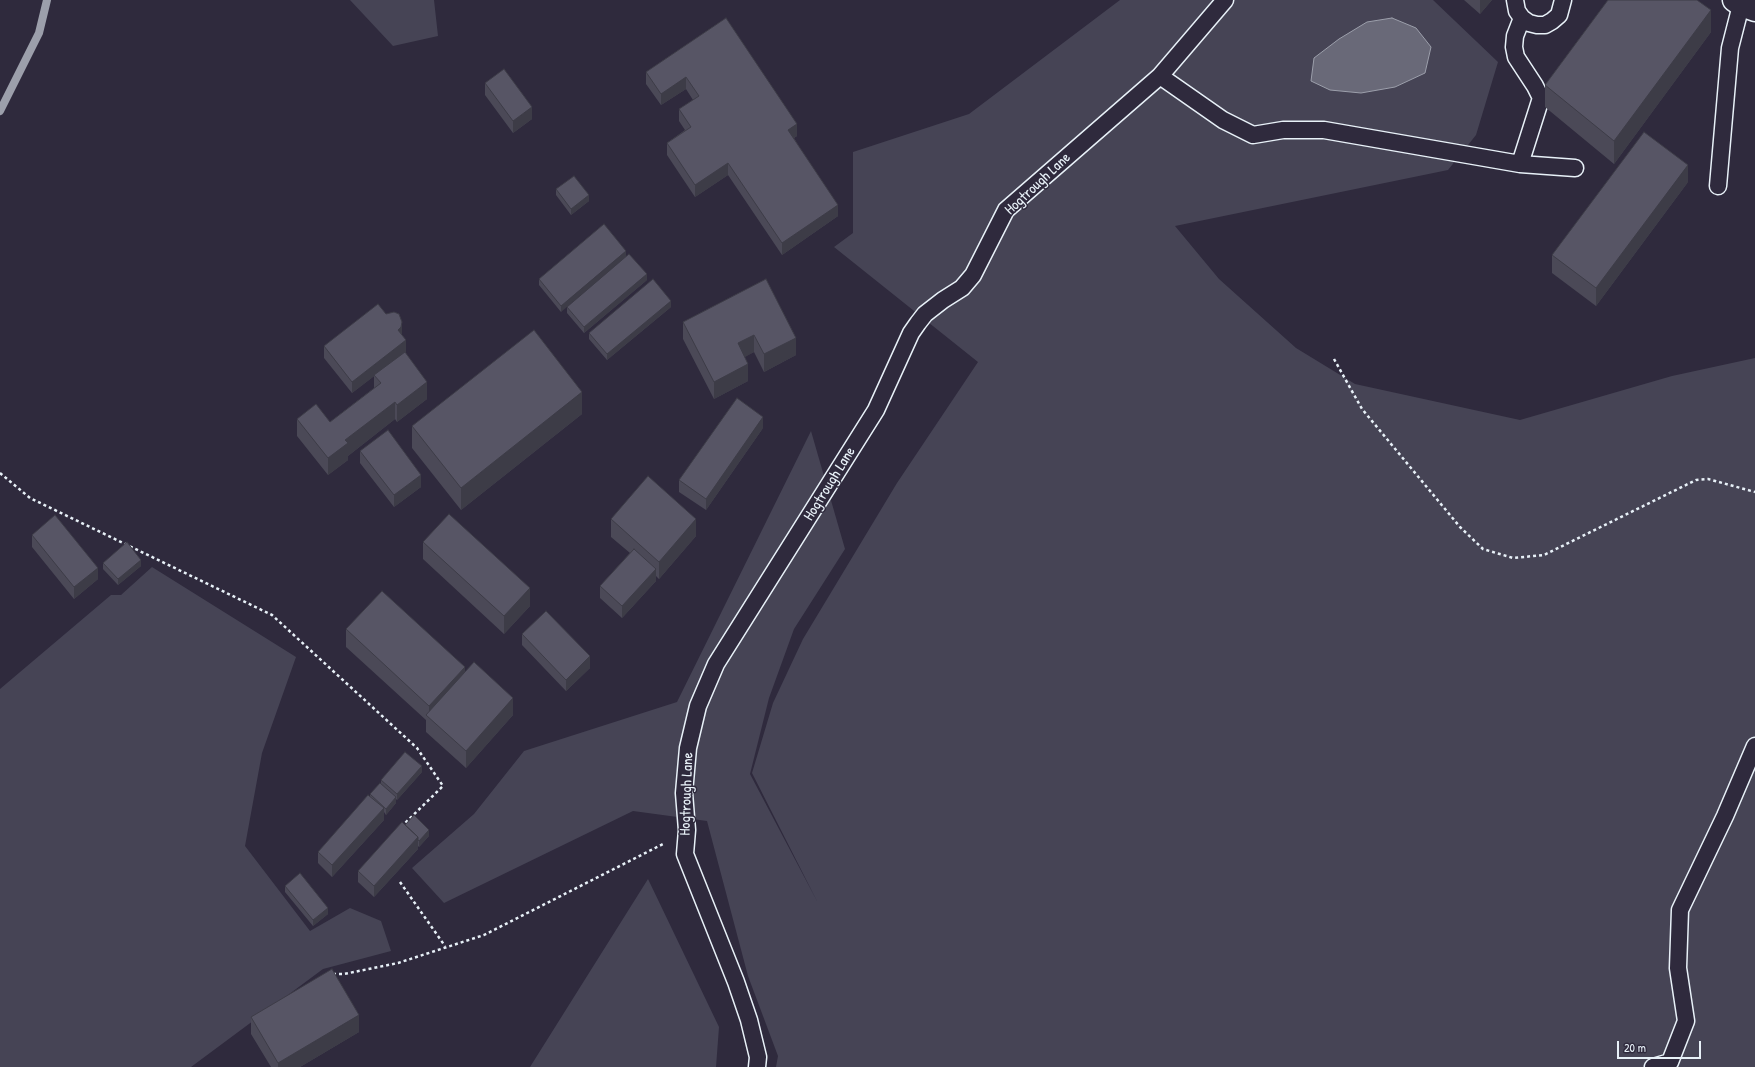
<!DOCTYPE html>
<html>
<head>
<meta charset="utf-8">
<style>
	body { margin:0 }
	#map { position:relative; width:1755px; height:1067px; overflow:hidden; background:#2f2a3d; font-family:"Patrick Hand",sans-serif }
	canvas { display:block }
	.scale { position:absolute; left:1617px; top:1041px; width:84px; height:18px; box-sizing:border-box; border:2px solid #e8f1f8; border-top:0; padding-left:5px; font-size:12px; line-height:14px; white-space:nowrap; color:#e8f1f8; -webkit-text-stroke:3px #2f2a3d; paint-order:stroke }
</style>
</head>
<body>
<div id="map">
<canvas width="1755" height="1067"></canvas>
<div class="scale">20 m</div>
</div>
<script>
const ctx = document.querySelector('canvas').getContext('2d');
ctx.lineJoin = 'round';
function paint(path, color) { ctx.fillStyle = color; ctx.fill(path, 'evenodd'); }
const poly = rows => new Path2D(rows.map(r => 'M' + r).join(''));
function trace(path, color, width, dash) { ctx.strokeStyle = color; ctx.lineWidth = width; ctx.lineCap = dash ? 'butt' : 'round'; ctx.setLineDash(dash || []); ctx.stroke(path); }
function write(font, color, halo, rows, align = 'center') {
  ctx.font = font + ' "Patrick Hand",sans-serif'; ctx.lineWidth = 3; ctx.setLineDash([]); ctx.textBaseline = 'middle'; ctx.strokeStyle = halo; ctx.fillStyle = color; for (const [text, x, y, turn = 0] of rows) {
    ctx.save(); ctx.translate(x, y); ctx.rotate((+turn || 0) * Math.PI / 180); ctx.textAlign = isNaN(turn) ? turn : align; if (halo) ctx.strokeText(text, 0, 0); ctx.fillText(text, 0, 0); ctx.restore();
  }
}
const green = poly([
	[350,0,434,0,438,36,393,46],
	[1120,0,1433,0,1498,62,1476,135,1448,170,1175,226,1219,279,1296,348,1355,384,1520,420,1672,376,1755,358,1755,1067,776,1067,778,1056,748,976,707,821,633,811,444,903,412,868,474,814,524,751,677,702,811,431,845,549,794,629,769,698,750,774,818,903,752,773,773,703,803,639,897,483,978,362,834,247,853,233,853,152,969,114],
	[152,567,296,657,262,753,245,846,310,931,350,908,381,921,391,951,323,969,191,1067,0,1067,0,689,111,595,121,595],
	[648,879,719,1027,716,1067,530,1067]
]);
const water = poly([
	[1392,18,1416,28,1431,47,1425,73,1395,87,1361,93,1330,90,1311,81,1314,58,1339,39,1367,22,1392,18]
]);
const stream = poly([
	[0,111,39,33,47,0]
]);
const path = poly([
	[1334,359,1362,409,1460,527,1483,549,1513,558,1544,555,1696,480,1708,479,1755,492],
	[0,473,30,498,272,615,417,748,443,786,402,826],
	[400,882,445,946],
	[333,974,344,974,398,963,484,935,663,844]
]);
const lane = poly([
	[1515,0,1517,11,1522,18,1529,23,1537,25,1545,25,1552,21,1559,15,1563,0],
	[1160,76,1223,120,1253,135,1283,130,1324,130,1520,164,1575,168],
	[1520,164,1541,98,1535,86,1516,57,1514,47,1515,36,1522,18],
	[1718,186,1730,48,1741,5],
	[757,1067,758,1057,749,1020,736,982,685,854,687,830,684,793,688,748,698,706,716,664,876,410,911,333,918,323,925,314,943,300,962,288,973,275,1006,210,1160,76,1225,0],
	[1653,1067,1670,1062,1686,1021,1678,968,1680,910,1725,816,1755,746]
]);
const secondary = poly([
	[1734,0,1741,5,1755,10]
]);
const wall = poly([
	[1464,0,1492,0,1480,14],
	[1607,0,1697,0,1711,32,1614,164,1545,107,1545,85,1608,0],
	[726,18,797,136,794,138,838,216,782,255,728,175,695,197,667,155,667,143,685,130,679,121,679,109,693,100,686,89,661,105,646,84,646,72],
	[485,83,532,119,513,133,485,95],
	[1688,182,1596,306,1552,273,1552,255],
	[556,189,589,201,571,215,556,195],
	[604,224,561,312,539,285,539,279],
	[766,279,796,355,764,372,754,352,744,357,748,381,714,399,683,339,683,322],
	[647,280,584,333,567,313,567,307],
	[671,307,607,360,589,339,589,333],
	[402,334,402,335,406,352,405,352,427,399,397,422,395,419,348,456,348,460,328,475,297,436,297,419,330,422,374,388,374,376,352,393,324,358,324,346],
	[582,414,461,510,412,448,412,426],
	[763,428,706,510,679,492,679,480],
	[360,451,421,487,394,507,360,463],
	[611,519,696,536,659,579,656,576,656,581,622,618,600,598,600,586,630,553,611,537],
	[32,535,98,579,74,599,32,547],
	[423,542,530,606,504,634,423,559],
	[103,563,141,566,118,585,103,569],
	[346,629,465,671,513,715,466,768,426,732,426,720,346,647],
	[522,634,590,668,566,691,522,645],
	[422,772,397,800,396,799,396,803,386,815,384,812,384,820,332,877,318,863,318,852,370,796,370,794,381,784,381,780],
	[405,825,429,836,419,847,418,846,418,849,374,897,358,882,358,871],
	[285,886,328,914,313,926,285,892],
	[251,1017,359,1032,300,1067,271,1067,251,1034]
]);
const shadedWall = poly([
	[1480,0,1492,0,1480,14],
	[1711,10,1711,32,1614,164,1614,141],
	[686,77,686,89,661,105,661,94],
	[532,107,532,119,513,133,513,121],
	[797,124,797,136,788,141,788,130],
	[728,163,728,175,695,197,695,185],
	[1688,165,1688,182,1596,306,1596,288],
	[589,195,589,201,571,215,571,209],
	[838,205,838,216,782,255,782,243],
	[626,251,626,257,561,312,561,306],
	[647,274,647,280,584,333,584,327],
	[671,301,671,307,607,360,607,354],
	[402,322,402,334,401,338,398,330],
	[754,335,754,352,738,361,738,343],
	[796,338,796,355,764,372,764,354],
	[406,340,406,352,352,393,352,382],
	[748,364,748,381,714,399,714,382],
	[427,382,427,399,397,422,397,405],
	[582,392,582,414,461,510,461,488],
	[395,402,395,419,348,456,348,460,328,475,328,458,345,440],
	[763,417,763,428,706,510,706,499],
	[421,475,421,487,394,507,394,495],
	[696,519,696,536,659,579,659,562],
	[141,560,141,566,118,585,118,579],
	[98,568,98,579,74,599,74,587],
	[656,569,656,581,622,618,622,606],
	[530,588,530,606,504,634,504,616],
	[590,656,590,668,566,691,566,680],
	[465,667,465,685,429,718,429,706],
	[513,698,513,715,466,768,466,751],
	[422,766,422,772,397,800,397,794],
	[396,797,396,803,386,815,386,809],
	[384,808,384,820,332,877,332,865],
	[429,830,429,836,419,847,419,841],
	[418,837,418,849,374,897,374,886],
	[328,908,328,914,313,926,313,920],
	[359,1015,359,1032,300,1067,278,1067,278,1063]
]);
const building = poly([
	[1608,0,1697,0,1711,10,1614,141,1545,85,1608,0],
	[726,18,797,124,788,130,838,205,782,243,728,163,695,185,667,143,691,127,679,109,699,96,686,77,661,94,646,72,726,18],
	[504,69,532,107,513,121,485,83,504,69],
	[1644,132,1688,165,1596,288,1552,255,1644,132],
	[574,176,589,195,571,209,556,189,574,176],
	[604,224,626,251,561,306,539,279,604,224],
	[629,254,647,274,584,327,567,307,629,254],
	[653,279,671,301,607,354,589,333,653,279],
	[766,279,796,338,764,354,754,335,738,343,748,364,714,382,683,322,766,279],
	[378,304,386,314,394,312,399,314,402,322,401,327,398,330,406,340,352,382,324,346,378,304],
	[534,330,582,392,461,488,412,426,534,330],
	[405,352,427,382,397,405,395,402,345,440,348,443,328,458,297,419,316,404,330,422,381,383,374,375,405,352],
	[737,398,763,417,706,499,679,480,737,398],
	[388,430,421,475,394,495,360,451,388,430],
	[648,476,696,519,659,562,611,519,648,476],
	[449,514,530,588,504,616,423,542,449,514],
	[55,515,98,568,74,587,32,535,55,515],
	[127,542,141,560,118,579,103,563,127,542],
	[634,549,656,569,622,606,600,586,634,549],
	[382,591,465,667,429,706,346,629,382,591],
	[546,611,590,656,566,680,522,634,546,611],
	[474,662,513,698,466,751,426,715,474,662],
	[405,752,422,766,397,794,381,780,405,752],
	[380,783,396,797,386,809,370,794,380,783],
	[368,795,384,808,332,865,318,852,368,795],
	[414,815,429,830,419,841,418,840,418,837,405,825,414,815],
	[402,822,418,837,374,886,358,871,402,822],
	[300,873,328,908,313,920,285,886,300,873],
	[332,969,359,1015,278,1063,251,1017,332,969]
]);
const streetNames = [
	["Hogtrough Lane",1038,184,-43],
	["Hogtrough Lane",830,484,-58],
	["Hogtrough Lane",687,794,-88]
];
paint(green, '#464455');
paint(water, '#696978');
trace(water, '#9c9fab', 1);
trace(stream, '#9c9fab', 8);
trace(lane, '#e8f1f8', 19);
trace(secondary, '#e8f1f8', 25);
trace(path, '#e8f1f8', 2.5, [3, 3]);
trace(lane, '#2f2a3d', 16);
trace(secondary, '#2f2a3d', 22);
paint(wall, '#4b4957');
paint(shadedWall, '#3d3c47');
paint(building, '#575565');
trace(building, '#3d3c47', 1);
write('15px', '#e8f1f8', '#2f2a3d', streetNames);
</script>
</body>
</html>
